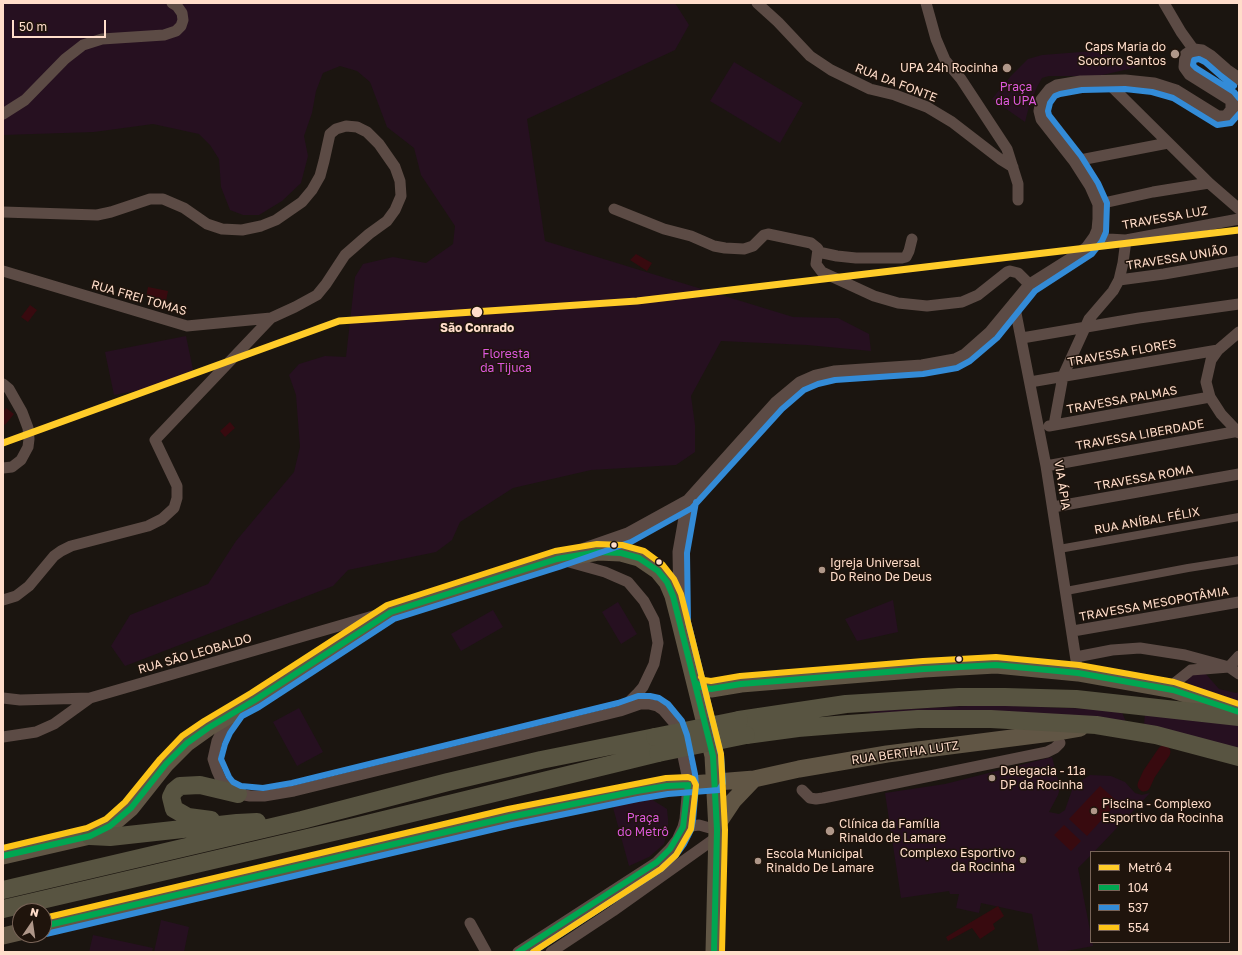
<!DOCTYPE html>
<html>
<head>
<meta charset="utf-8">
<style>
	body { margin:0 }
	#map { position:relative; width:1242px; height:955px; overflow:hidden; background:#1b1510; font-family:"Golos Text",sans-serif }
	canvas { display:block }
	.frame { position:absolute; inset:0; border:4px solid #ffddca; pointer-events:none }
	.legend { position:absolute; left:1090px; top:851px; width:140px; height:92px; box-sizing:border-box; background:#1f140c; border:1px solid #796458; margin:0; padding:5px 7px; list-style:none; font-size:12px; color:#ffddca }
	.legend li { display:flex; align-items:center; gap:8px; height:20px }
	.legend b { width:20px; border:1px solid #796458 }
	.north { position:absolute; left:12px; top:903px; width:40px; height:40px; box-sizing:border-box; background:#1f140c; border:1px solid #796458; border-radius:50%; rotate:13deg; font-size:11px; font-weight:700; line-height:16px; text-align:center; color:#ffddca }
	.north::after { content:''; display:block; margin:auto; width:14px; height:18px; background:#af9789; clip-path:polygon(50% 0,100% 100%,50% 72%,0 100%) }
	.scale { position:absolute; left:12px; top:20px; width:94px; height:18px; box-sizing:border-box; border:2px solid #ffddca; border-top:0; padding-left:5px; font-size:12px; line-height:14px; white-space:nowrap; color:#ffddca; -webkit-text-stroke:3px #1f140c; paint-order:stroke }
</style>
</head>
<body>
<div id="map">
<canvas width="1242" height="955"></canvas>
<div class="frame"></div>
<ul class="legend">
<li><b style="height:5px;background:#ffcc29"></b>Metrô 4</li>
<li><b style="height:5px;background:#00a651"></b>104</li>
<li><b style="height:5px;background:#338bd7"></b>537</li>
<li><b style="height:5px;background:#fdc418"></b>554</li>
</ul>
<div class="north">N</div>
<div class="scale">50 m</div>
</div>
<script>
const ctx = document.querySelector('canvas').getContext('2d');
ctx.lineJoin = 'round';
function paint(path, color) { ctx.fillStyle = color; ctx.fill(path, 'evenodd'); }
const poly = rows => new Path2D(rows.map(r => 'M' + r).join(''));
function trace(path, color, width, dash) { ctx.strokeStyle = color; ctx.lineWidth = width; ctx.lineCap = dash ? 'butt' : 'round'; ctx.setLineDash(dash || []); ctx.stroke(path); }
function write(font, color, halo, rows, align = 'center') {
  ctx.font = font + ' "Golos Text",sans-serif'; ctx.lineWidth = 3; ctx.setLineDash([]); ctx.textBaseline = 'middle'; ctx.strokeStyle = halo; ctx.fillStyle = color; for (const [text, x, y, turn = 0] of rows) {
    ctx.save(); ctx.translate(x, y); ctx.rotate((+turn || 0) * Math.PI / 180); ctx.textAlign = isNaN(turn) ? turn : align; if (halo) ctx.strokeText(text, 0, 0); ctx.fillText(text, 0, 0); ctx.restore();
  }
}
const green = poly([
	[3,3,675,3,689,25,675,50,527,119,545,241,793,317,838,318,869,334,871,351,807,345,721,341,691,396,695,425,695,452,676,465,591,470,513,488,460,522,452,540,436,552,348,570,333,586,125,666,111,646,130,615,208,584,236,541,294,472,300,447,296,395,289,375,299,364,325,356,346,357,355,277,363,264,393,257,426,263,453,244,455,226,421,175,414,148,387,127,370,82,357,71,340,66,323,73,316,91,312,113,304,136,308,156,301,183,282,201,259,215,243,215,230,210,221,187,219,159,210,145,199,134,153,124,94,132,3,135],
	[1094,51,1142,66,1098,76,1049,76,1042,78,1037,87,1028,110,1025,122,992,99,1010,77,1028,59,1042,55],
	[734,62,803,103,780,143,710,101],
	[186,336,195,379,114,395,105,352],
	[893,600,898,632,857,641,845,619],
	[618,602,637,634,621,644,602,612],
	[493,610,503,627,461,651,451,634],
	[1193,671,1205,673,1219,689,1236,693,1239,692,1239,707,1188,689,1186,679],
	[987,705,1121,710,1126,722,871,715,869,711],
	[299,708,323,752,297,766,273,722],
	[1145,713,1239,725,1239,749,1144,726],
	[1052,757,1060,788,1058,795,1049,812,1059,814,1065,810,1072,790,1075,785,1090,775,1111,776,1125,782,1135,793,1142,795,1150,793,1094,852,1091,852,1091,855,1078,868,1093,946,1061,952,1039,952,1032,914,981,903,979,913,956,908,959,894,950,894,949,891,901,898,885,793,945,784],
	[637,799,651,799,667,809,668,819,668,828,664,844,649,857,629,866,612,804],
	[161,920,189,927,184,952,154,952],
	[93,935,153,948,152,952,89,952]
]);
const water = poly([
	[636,254,652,263,647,271,630,260],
	[148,287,168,291,166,301,146,297],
	[30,305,37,310,28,322,21,317],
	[6,408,14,414,5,425,3,423,3,412],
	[230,422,235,428,225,437,220,431],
	[1100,786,1118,802,1087,836,1069,819],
	[1064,825,1081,841,1071,851,1054,835],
	[998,906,1004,916,993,924,995,929,980,939,972,928,948,941,946,937]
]);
const canal = poly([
	[1144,785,1149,774,1164,752]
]);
const pedestrian = poly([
	[1059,549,1239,517],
	[1066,591,1188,568,1239,560]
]);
const minor = poly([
	[757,3,778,22,810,56,831,70,870,89,895,95,927,107,952,122,1000,159,1013,167],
	[926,3,936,39,945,60,961,79,1007,149,1018,184,1018,200],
	[1164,3,1181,32,1194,50],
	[1106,81,1209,183,1239,209],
	[3,114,25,100,65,59,83,45,102,39,164,35,176,31,181,26,183,20,182,13,177,6,172,3],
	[1075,161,1168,143],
	[1099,204,1153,192,1209,183],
	[614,209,664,229,691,236,714,246,725,248,744,249,753,246,764,235,768,234,811,243,816,247,818,249,816,264,822,272,874,296,898,303,927,306,962,302,978,295,1007,272,1010,271,1018,273,1030,285],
	[3,212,97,215,111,212,150,199,163,199,184,208,207,224,222,229,242,230,261,226,276,220,302,202,312,190,320,176,324,161,330,134,336,129,346,126,357,127,367,132,379,144,395,167,400,181,401,196,395,210,387,221,369,234,345,255,326,284,317,295,295,307,271,318,155,440,177,486,177,498,174,508,162,519,148,526,71,546,61,551,54,556,29,586,16,596,3,600],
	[1095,237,1108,239,1126,240,1239,219],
	[818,252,837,256,856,258,902,258,906,257,909,251,912,239],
	[3,271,187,326,271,318],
	[1119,280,1164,274,1239,261],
	[1014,303,1046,466,1078,673],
	[1239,332,1218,350,1211,360,1206,382,1210,397,1221,414,1239,433],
	[1022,338,1139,318,1239,304],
	[1030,382,1218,350],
	[3,384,9,389,22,412,28,428,29,439,28,447,21,460,12,467,3,468],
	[1054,425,1063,376,1089,319,1113,291,1119,280,1123,263,1126,240],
	[1049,426,1210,397],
	[1046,466,1239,431],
	[1053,507,1239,474],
	[562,560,605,572,628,582,644,601,654,620,658,643,654,664,643,687,637,694,622,709],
	[1073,631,1239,602],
	[1076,657,1112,650,1140,648,1185,655,1229,667,1239,674],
	[1173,690,1176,682,1191,670,1229,667,1239,656],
	[3,698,20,700,90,698,380,614],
	[231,718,223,729,217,741,213,759,217,771,222,782,228,788,238,794,250,796,264,796,294,791,620,711,640,704,649,704,657,706,663,710,675,724,679,737,687,775,688,785,685,819,683,827,677,840,670,849,657,862,518,952],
	[3,737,36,732,54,724,90,698],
	[802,790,810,798,816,799,823,798,1047,752,1055,748,1060,743],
	[683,827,699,825,717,830],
	[470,923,486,952],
	[551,952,613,911,717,837]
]);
const tertiary = poly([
	[585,549,628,534,688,501,776,403,800,383,816,376,834,372,922,366,955,360,965,355,991,332,1030,285,1076,256,1087,248,1095,237,1098,230,1099,219,1099,204,1091,186,1075,161,1042,119,1040,111,1042,100,1050,90,1057,86,1081,82,1125,81,1154,84,1176,91,1213,114,1218,117,1223,117,1227,116,1232,110,1232,102,1230,99,1190,74,1185,67,1186,55,1194,50,1202,51,1210,56,1226,70,1239,79],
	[680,607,679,552,688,501]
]);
const primary = poly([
	[696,683,701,687,711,689,741,684,924,669,996,665,1078,673,1173,690,1239,712],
	[717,825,733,801,754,779],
	[3,856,90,836,110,826,131,808,166,764,187,743,208,728,255,700,391,612,557,559,598,552,621,553,639,558,658,571,667,582,673,596,680,623,713,756,717,830,714,952],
	[44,926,510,817,637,791,667,786,754,779,799,769,887,754,1051,733,1080,728],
	[3,936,20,932]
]);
const trunk = poly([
	[739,720,846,704,959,697,1005,697,1076,699,1239,717],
	[746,735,798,728,848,724,918,719,991,719,1096,725,1156,735,1239,757],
	[211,820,188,817,174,809,171,797,174,791,180,786,200,785,238,794],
	[90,836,110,837,237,823,257,822],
	[3,890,302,820,448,782,541,760,655,737],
	[3,909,359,826,658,753]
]);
const trunkBridge = poly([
	[655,737,739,720],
	[658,753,746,735]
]);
const bus1 = poly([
	[696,683,701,687,711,689,741,684,924,669,996,665,1078,673,1173,690,1239,712],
	[3,856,90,836,110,826,131,808,166,764,187,743,208,728,255,700,391,612,557,559,598,552,621,553,639,558,658,571,667,582,673,596,713,756,717,830,714,952],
	[44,926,510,817,637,791,667,786,688,785],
	[518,952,657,862,670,849,683,827,688,785]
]);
const bus2 = poly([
	[1234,86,1221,76,1205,62,1199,59,1194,60,1193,65,1196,68,1234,92,1239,98],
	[46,934,512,825,638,799,668,794,719,790,723,783,721,755,688,622,687,553,696,502],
	[533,952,661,869,676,855,684,844,691,830,693,820,696,786,695,774,687,735,682,721,668,704,659,698,650,696,638,696,618,703,292,783,263,788,241,786,233,782,229,777,221,759,225,744,230,733,242,716,259,707,394,619,559,567,631,542,692,508,782,409,804,390,818,384,835,380,923,374,957,368,970,361,997,338,1035,291,1092,254,1102,241,1106,232,1107,203,1098,183,1081,156,1049,115,1048,111,1050,103,1055,96,1060,94,1082,90,1125,89,1152,92,1173,98,1217,125,1231,123,1239,114]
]);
const bus3 = poly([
	[701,677,704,680,711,681,740,676,923,661,996,657,1079,665,1174,682,1239,704],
	[3,848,87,828,106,819,125,802,160,759,182,736,204,721,251,693,387,605,555,551,597,544,622,545,644,551,663,565,674,579,681,594,721,754,725,830,722,952],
	[44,918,508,809,666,778,688,777,693,779,696,785,691,829,676,855,661,869,533,952]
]);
const metro1 = poly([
	[3,443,339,321,637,301,1239,230]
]);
const markers = [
	[1175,54,5,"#af9789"],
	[1007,68,5,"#af9789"],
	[477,312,6,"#ffddca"],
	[614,545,3.5,"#ffddca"],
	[659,562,3.5,"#ffddca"],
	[822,570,4,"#af9789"],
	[959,659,3.5,"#ffddca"],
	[992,778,4,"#af9789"],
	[1094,811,4,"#af9789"],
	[830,831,5,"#af9789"],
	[1023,860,4,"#af9789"],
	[758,861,4,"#af9789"]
];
const poiNames = [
	["Caps Maria do",1166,47,"right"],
	["Socorro Santos",1166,61,"right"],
	["UPA 24h Rocinha",998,68,"right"],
	["Igreja Universal",830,563],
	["Do Reino De Deus",830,577],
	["Delegacia - 11ª",1000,771],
	["DP da Rocinha",1000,785],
	["Piscina - Complexo",1102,804],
	["Esportivo da Rocinha",1102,818],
	["Clínica da Família",839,824],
	["Rinaldo de Lamare",839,838],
	["Complexo Esportivo",1015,853,"right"],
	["da Rocinha",1015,867,"right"],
	["Escola Municipal",766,854],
	["Rinaldo De Lamare",766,868]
];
const streetNames = [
	["RUA DA FONTE",896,83,21],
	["TRAVESSA LUZ",1165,218,-10],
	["TRAVESSA UNIÃO",1177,258,-9],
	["RUA FREI TOMAS",139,298,16],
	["TRAVESSA FLORES",1122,353,-10],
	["TRAVESSA PALMAS",1122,400,-10],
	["TRAVESSA LIBERDADE",1140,435,-10],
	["TRAVESSA ROMA",1144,478,-10],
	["VIA ÁPIA",1062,485,81],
	["RUA ANÍBAL FÉLIX",1147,521,-10],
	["TRAVESSA MESOPOTÂMIA",1154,604,-10],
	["RUA SÃO LEOBALDO",195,654,-16],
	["RUA BERTHA LUTZ",905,753,-8]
];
const parkNames = [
	["Praça",1016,87],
	["da UPA",1016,101],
	["Floresta",506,354],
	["da Tijuca",506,368],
	["Praça",643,818],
	["do Metrô",643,832]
];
const stopNames = [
	["São Conrado",477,328]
];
paint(green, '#261020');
paint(water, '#380a0f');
trace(canal, '#380a0f', 13);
trace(pedestrian, '#5c4b45', 8);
trace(minor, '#5c4b45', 11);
trace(tertiary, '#5c4b45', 13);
trace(primary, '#615645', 17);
trace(trunk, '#585441', 18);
trace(trunkBridge, '#585441', 18);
trace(bus1, '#00a651', 6);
trace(bus2, '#338bd7', 6);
trace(bus3, '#fdc418', 6);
trace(metro1, '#ffcc29', 7);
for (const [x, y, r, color] of markers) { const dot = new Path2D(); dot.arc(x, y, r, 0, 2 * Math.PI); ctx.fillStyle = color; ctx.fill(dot); trace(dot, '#1f140c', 1.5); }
write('12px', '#ffddca', '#1f140c', poiNames, 'left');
write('12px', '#ffddca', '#1f140c', streetNames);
write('12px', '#dd58dd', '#1f140c', parkNames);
write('bold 12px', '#ffddca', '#1f140c', stopNames);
</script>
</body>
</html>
